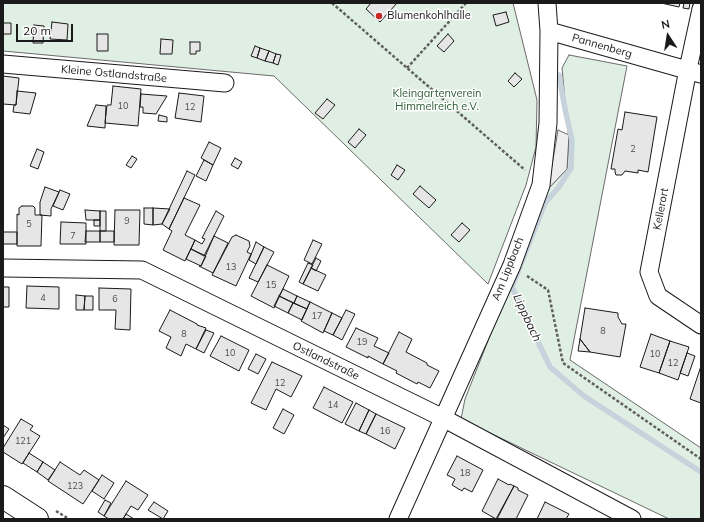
<!DOCTYPE html>
<html>
<head>
<meta charset="utf-8">
<style>
	body { margin:0 }
	#map { position:relative; width:704px; height:522px; overflow:hidden; background:#fff; font-family:Mulish,sans-serif }
	canvas { display:block }
	.frame { position:absolute; inset:0; border:4px solid #1a1a1a; pointer-events:none }
	.north { position:absolute; left:648px; top:16px; width:40px; height:40px; -webkit-text-stroke:3px #fff; paint-order:stroke; rotate:348deg; font-size:11px; font-weight:700; line-height:16px; text-align:center; color:#1a1a1a }
	.north::after { content:''; display:block; margin:auto; width:14px; height:18px; background:#1a1a1a; clip-path:polygon(50% 0,100% 100%,50% 72%,0 100%) }
	.scale { position:absolute; left:16px; top:24px; width:57px; height:18px; box-sizing:border-box; border:2px solid #1a1a1a; border-top:0; padding-left:5px; font-size:12px; line-height:14px; white-space:nowrap; color:#1a1a1a; -webkit-text-stroke:3px #fff; paint-order:stroke }
</style>
</head>
<body>
<div id="map">
<canvas width="704" height="522"></canvas>
<div class="frame"></div>
<div class="north">N</div>
<div class="scale">20 m</div>
</div>
<script>
const ctx = document.querySelector('canvas').getContext('2d');
ctx.lineJoin = 'round';
function paint(path, color) { ctx.fillStyle = color; ctx.fill(path, 'evenodd'); }
const poly = rows => new Path2D(rows.map(r => 'M' + r).join(''));
function trace(path, color, width, dash) { ctx.strokeStyle = color; ctx.lineWidth = width; ctx.lineCap = dash ? 'butt' : 'round'; ctx.setLineDash(dash || []); ctx.stroke(path); }
function write(font, color, halo, rows, align = 'center') {
  ctx.font = font + ' Mulish,sans-serif'; ctx.lineWidth = 3; ctx.setLineDash([]); ctx.textBaseline = 'middle'; ctx.strokeStyle = halo; ctx.fillStyle = color; for (const [text, x, y, turn = 0] of rows) {
    ctx.save(); ctx.translate(x, y); ctx.rotate((+turn || 0) * Math.PI / 180); ctx.textAlign = isNaN(turn) ? turn : align; if (halo) ctx.strokeText(text, 0, 0); ctx.fillText(text, 0, 0); ctx.restore();
  }
}
const green = poly([
	[3,3,513,3,537,100,536,147,526,185,488,284,274,76,3,51,3,3],
	[569,55,627,66,570,360,701,448,701,519,669,519,461,419,465,399,548,189,567,169,569,142,562,68,569,55]
]);
const parking = poly([
	[558,130,569,135,567,169,548,189,558,130]
]);
const stream = poly([
	[559,75,565,109,572,140,571,168,559,187,545,203,512,287,550,367,584,396,701,472]
]);
const building = poly([
	[371,3,397,3,380,22,366,9,371,3],
	[661,3,680,3,679,7,661,3],
	[684,3,690,3,689,9,683,8,684,3],
	[506,12,509,22,496,26,493,15,506,12],
	[52,22,68,24,67,40,50,39,52,22],
	[3,23,11,23,11,34,3,34,3,23],
	[34,25,44,26,43,43,33,43,34,25],
	[97,34,108,34,108,51,97,51,97,34],
	[448,34,454,41,444,52,437,46,448,34],
	[161,39,173,40,172,54,160,54,161,39],
	[190,42,200,42,200,51,196,51,196,54,190,54,190,42],
	[255,46,260,48,257,58,251,56,255,46],
	[260,48,269,51,265,61,257,58,260,48],
	[269,51,276,54,273,63,265,61,269,51],
	[276,54,281,55,278,65,273,63,276,54],
	[515,73,522,79,514,87,508,81,515,73],
	[3,76,19,78,16,105,3,104,3,76],
	[113,86,141,89,138,126,105,123,107,105,111,105,113,86],
	[17,91,36,93,30,114,13,112,14,105,16,105,17,91],
	[179,93,204,96,201,122,175,118,179,93],
	[141,94,167,96,156,114,143,113,143,107,140,107,141,94],
	[327,99,335,105,323,119,315,113,327,99],
	[96,105,106,106,105,128,87,126,96,105],
	[625,112,657,117,648,172,638,170,638,173,625,171,622,175,616,175,615,172,615,169,611,169,618,129,622,130,625,112],
	[159,115,167,117,167,122,158,121,159,115],
	[359,129,366,135,355,148,348,142,359,129],
	[209,142,221,148,213,165,201,158,209,142],
	[37,149,44,152,38,169,30,166,37,149],
	[132,156,137,159,131,168,126,165,132,156],
	[235,158,242,162,238,169,231,165,235,158],
	[204,160,213,165,206,181,196,176,204,160],
	[397,165,405,170,398,180,391,175,397,165],
	[187,171,195,175,169,229,162,224,187,171],
	[420,186,436,200,429,208,413,194,420,186],
	[45,187,59,192,51,209,51,216,40,215,40,202,45,187],
	[60,190,70,194,63,210,53,206,60,190],
	[184,198,200,205,185,235,195,240,185,261,163,250,172,231,169,229,184,198],
	[22,206,33,206,35,208,35,215,42,215,41,246,17,246,17,214,19,215,19,208,22,206],
	[144,208,153,208,153,225,144,224,144,208],
	[153,208,170,209,162,224,153,225,153,208],
	[85,210,100,211,100,220,86,220,85,210],
	[115,210,140,210,139,245,114,245,115,210],
	[100,211,106,211,106,231,100,231,100,211],
	[216,211,224,216,204,256,191,249,195,240,202,244,205,239,202,238,216,211],
	[94,220,100,220,100,226,94,226,94,220],
	[61,222,86,223,86,244,60,244,61,222],
	[462,223,470,230,459,242,451,235,462,223],
	[86,231,100,231,100,242,85,242,86,231],
	[100,231,114,231,114,242,100,242,100,231],
	[3,232,17,232,17,244,3,244,3,232],
	[236,235,249,241,250,246,247,252,251,254,236,286,212,275,232,237,236,235],
	[214,236,228,243,213,273,199,266,201,266,214,236],
	[313,240,322,244,312,264,304,260,313,240],
	[256,242,264,247,256,264,249,260,256,242],
	[264,247,274,252,258,282,249,278,264,247],
	[191,249,206,256,201,266,186,259,191,249],
	[316,258,321,261,316,271,311,268,316,258],
	[308,263,313,265,303,284,299,282,308,263],
	[267,265,289,276,274,308,251,296,267,265],
	[311,268,326,275,318,291,303,284,311,268],
	[27,286,59,287,59,309,26,308,27,286],
	[3,287,9,287,9,307,3,307,3,287],
	[99,288,131,289,130,330,115,329,116,310,99,310,99,288],
	[283,289,297,296,294,303,279,296,283,289],
	[76,295,85,296,84,310,76,310,76,295],
	[85,296,93,296,93,310,84,310,85,296],
	[279,296,293,303,288,313,274,306,279,296],
	[297,296,310,302,307,309,294,303,297,296],
	[310,302,332,313,323,333,301,321,310,302],
	[293,303,307,309,302,320,288,313,293,303],
	[585,308,618,313,618,317,622,324,626,324,620,357,590,352,580,339,585,308],
	[170,310,197,324,197,325,206,328,196,349,186,344,181,356,166,348,171,337,159,331,170,310],
	[346,310,355,314,342,340,333,335,346,310],
	[332,313,342,318,333,335,324,331,332,313],
	[356,328,378,338,374,346,389,353,383,364,368,356,368,358,346,347,356,328],
	[206,330,214,333,204,353,196,349,206,330],
	[399,332,412,339,406,352,427,363,427,365,439,371,430,388,418,382,417,384,396,373,397,371,383,364,399,332],
	[651,334,670,341,659,373,640,367,651,334],
	[221,336,249,350,239,371,210,356,221,336],
	[580,339,590,352,578,351,580,339],
	[670,341,689,347,678,380,659,373,670,341],
	[687,353,695,356,688,376,680,373,687,353],
	[256,354,266,359,258,374,248,369,256,354],
	[272,362,302,376,291,397,276,389,266,410,251,403,272,362],
	[701,366,701,403,690,399,701,366],
	[324,387,353,402,342,423,313,408,324,387],
	[356,403,369,410,359,431,345,424,356,403],
	[283,409,294,415,284,434,273,428,283,409],
	[369,410,376,414,366,434,359,431,369,410],
	[376,414,405,428,395,449,366,434,376,414],
	[21,419,33,426,30,430,40,436,22,464,3,452,3,448,21,419],
	[3,425,9,429,3,438,3,425],
	[29,453,43,462,37,472,23,463,29,453],
	[457,456,483,470,472,492,464,488,462,491,452,485,455,479,447,475,457,456],
	[43,462,55,470,48,480,37,472,43,462],
	[60,462,80,475,84,470,99,480,83,504,48,481,60,462],
	[102,475,114,483,104,499,92,491,102,475],
	[498,479,509,485,510,484,514,486,496,519,482,511,498,479],
	[126,481,148,495,138,510,131,506,123,519,109,519,104,516,126,481],
	[514,486,518,488,518,490,528,495,516,519,497,519,514,486],
	[105,500,111,503,104,516,98,512,105,500],
	[154,502,168,511,163,519,148,510,154,502],
	[545,502,569,514,566,519,537,519,545,502],
	[126,514,134,519,123,519,126,514]
]);
const path = poly([
	[332,3,525,170],
	[407,68,466,3],
	[527,276,548,290,563,363,701,459],
	[56,511,69,519]
]);
const street = poly([
	[701,9,688,69,649,272,658,296,701,325],
	[549,31,701,74],
	[3,64,225,83],
	[3,268,142,270,443,418,632,519],
	[398,519,512,265,541,185,548,123,549,31,547,3]
]);
const secondary = poly([
	[3,497,37,519]
]);
const markers = [
	[379,16,4,"#c62828"]
];
const numberNames = [
	["10",123,106],
	["12",190,107],
	["2",633,149],
	["9",127,221],
	["5",29,224],
	["7",73,236],
	["13",231,267],
	["15",271,285],
	["4",43,298],
	["6",115,299],
	["17",317,316],
	["8",603,331],
	["8",184,334],
	["19",362,342],
	["10",230,353],
	["10",655,354],
	["12",673,363],
	["12",280,383],
	["14",333,405],
	["16",385,431],
	["121",23,441],
	["18",465,473],
	["123",75,486]
];
const poiNames = [
	["Blumenkohlhalle",387,16]
];
const streetNames = [
	["Pannenberg",602,46,16],
	["Kleine Ostlandstraße",114,74,5],
	["Kellerort",661,209,-79],
	["Am Lippbach",508,269,-68],
	["Ostlandstraße",326,361,26]
];
const parkNames = [
	["Kleingartenverein",437,94],
	["Himmelreich e.V.",437,107]
];
const waterNames = [
	["Lippbach",527,318,65]
];
paint(green, '#e0efe3');
trace(green, '#6a6a6a', 1);
paint(parking, '#ededed');
trace(parking, '#6a6a6a', 1);
trace(stream, '#c6d2dc', 5.5);
paint(building, '#e6e6e6');
trace(building, '#1a1a1a', 1);
trace(street, '#1a1a1a', 19);
trace(secondary, '#1a1a1a', 24);
trace(path, '#5f5f5f', 2.5, [3, 2]);
trace(street, '#fff', 17);
trace(secondary, '#fff', 22);
for (const [x, y, r, color] of markers) { const dot = new Path2D(); dot.arc(x, y, r, 0, 2 * Math.PI); ctx.fillStyle = color; ctx.fill(dot); trace(dot, '#fff', 1.5); }
write('9px', '#4d4d4d', null, numberNames);
write('11px', '#1a1a1a', '#fff', poiNames, 'left');
write('11px', '#1a1a1a', '#fff', streetNames);
write('11px', '#2b5a34', '#fff', parkNames);
write('italic 12px', '#1a1a1a', '#fff', waterNames);
</script>
</body>
</html>
